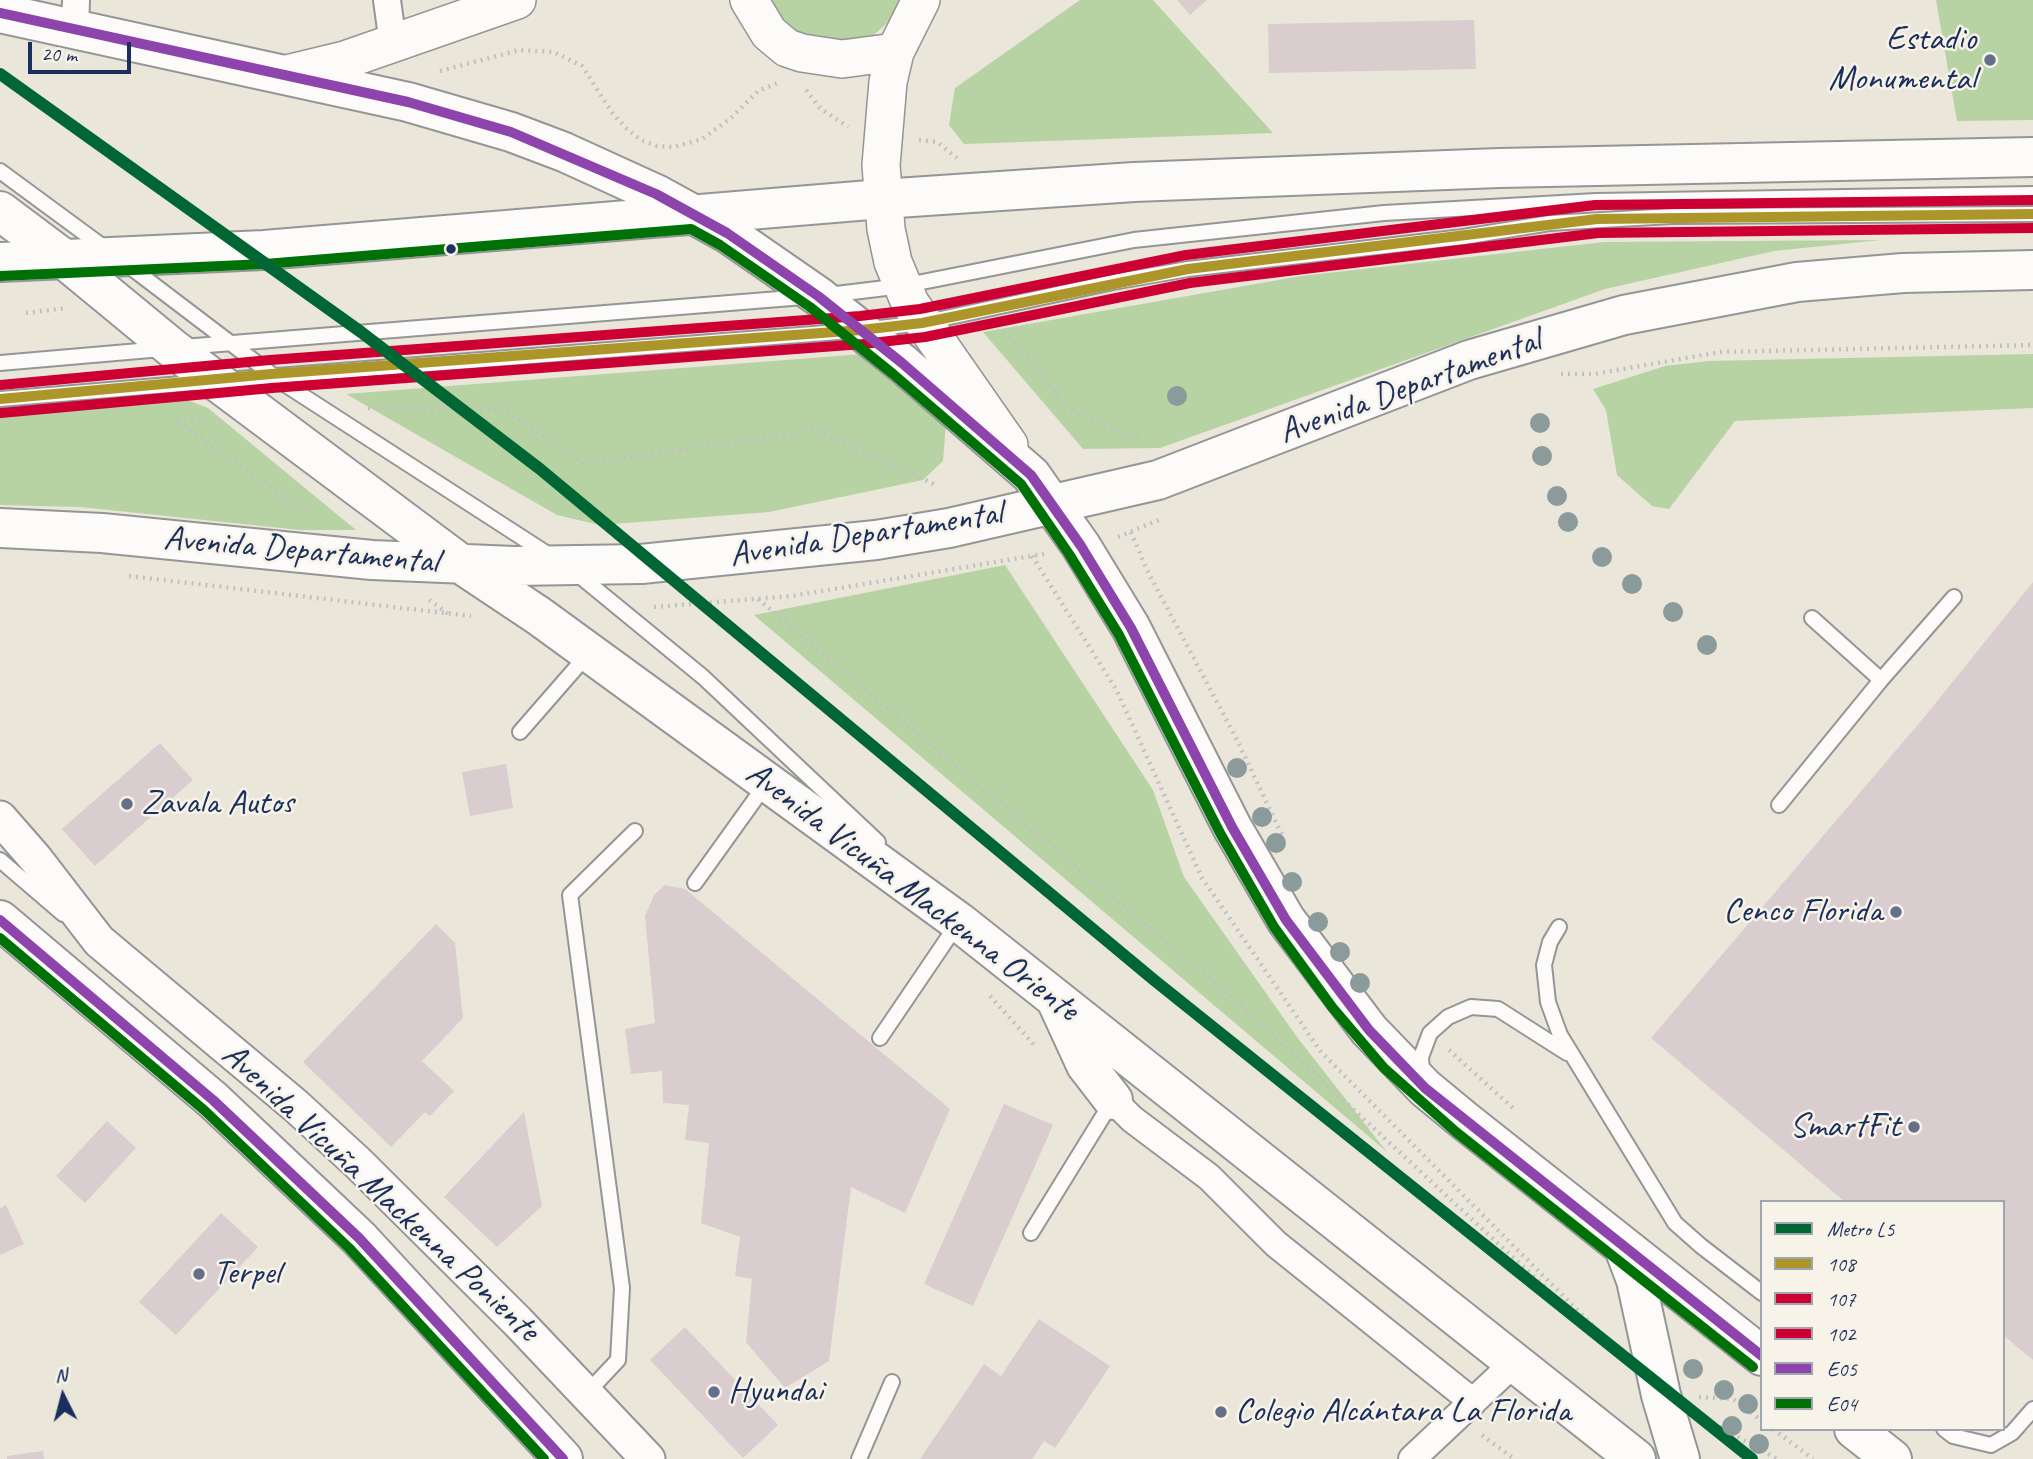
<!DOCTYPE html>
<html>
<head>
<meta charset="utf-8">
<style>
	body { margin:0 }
	#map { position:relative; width:2033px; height:1459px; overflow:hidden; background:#ebe6da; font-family:Caveat,sans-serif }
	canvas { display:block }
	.legend { position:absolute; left:1760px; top:1200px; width:245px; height:231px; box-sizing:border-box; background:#f7f3e8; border:2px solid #9fa5b1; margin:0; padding:9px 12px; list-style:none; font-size:21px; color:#1b2f5e }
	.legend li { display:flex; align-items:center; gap:14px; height:35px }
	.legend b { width:35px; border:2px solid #9fa5b1 }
	.north { position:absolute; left:28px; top:1361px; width:70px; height:70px; -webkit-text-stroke:5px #f7f3e8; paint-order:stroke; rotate:354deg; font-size:19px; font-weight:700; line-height:28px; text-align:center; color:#1b2f5e }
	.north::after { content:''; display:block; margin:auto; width:24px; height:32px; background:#1b2f5e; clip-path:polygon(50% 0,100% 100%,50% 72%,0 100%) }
	.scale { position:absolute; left:28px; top:42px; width:103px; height:32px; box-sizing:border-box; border:4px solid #1b2f5e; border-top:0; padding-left:9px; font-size:21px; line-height:24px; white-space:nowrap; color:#1b2f5e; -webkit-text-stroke:5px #f7f3e8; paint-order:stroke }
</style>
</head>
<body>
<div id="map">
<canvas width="2033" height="1459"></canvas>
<ul class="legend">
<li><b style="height:9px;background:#063"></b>Metro L5</li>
<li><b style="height:9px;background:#ad9629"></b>108</li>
<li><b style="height:9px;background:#c03"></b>107</li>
<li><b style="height:9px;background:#c03"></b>102</li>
<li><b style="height:9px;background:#8e44ad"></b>E05</li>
<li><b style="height:9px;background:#007106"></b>E04</li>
</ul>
<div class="north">N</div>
<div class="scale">20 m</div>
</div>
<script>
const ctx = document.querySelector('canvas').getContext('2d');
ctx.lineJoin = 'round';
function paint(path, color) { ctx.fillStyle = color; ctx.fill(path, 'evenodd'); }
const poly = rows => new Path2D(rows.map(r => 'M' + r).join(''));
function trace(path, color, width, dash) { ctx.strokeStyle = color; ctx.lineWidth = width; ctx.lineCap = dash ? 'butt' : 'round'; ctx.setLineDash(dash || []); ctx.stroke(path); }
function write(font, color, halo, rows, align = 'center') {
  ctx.font = font + ' Caveat,sans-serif'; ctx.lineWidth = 5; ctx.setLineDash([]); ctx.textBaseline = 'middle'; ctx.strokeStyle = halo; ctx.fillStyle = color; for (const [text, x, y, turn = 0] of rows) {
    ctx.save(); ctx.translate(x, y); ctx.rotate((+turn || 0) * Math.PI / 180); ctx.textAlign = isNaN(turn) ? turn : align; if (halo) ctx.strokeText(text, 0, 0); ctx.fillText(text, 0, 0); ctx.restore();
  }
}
const green = poly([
	[765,0,901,0,886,24,866,42,834,45,789,30],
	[1080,0,1153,0,1273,133,964,144,949,125,955,88],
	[1936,0,2033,0,2033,120,1957,121],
	[1881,240,1774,251,1605,289,1160,448,1083,449,983,332,1301,276,1604,242],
	[863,354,946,422,943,461,923,480,769,512,600,525,557,515,346,394],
	[2033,354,2033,408,1735,421,1669,509,1652,506,1617,475,1606,410,1593,389,1665,366,1709,361],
	[169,393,208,408,356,530,300,530,80,507,0,505,0,406],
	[1005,565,1153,790,1184,877,1297,1037,1387,1152,754,615]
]);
const building = poly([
	[1177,0,1207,0,1190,15],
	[1474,20,1476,69,1269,73,1268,24],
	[2033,582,2033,1360,2003,1335,2003,1202,1845,1202,1651,1038,1926,715],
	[160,743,193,780,95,866,62,829],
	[506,764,513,808,470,816,462,772],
	[665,885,685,889,950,1109,905,1213,851,1187,829,1361,785,1388,746,1342,752,1279,735,1276,740,1237,701,1223,709,1143,685,1140,689,1105,663,1103,662,1071,631,1074,625,1029,655,1023,645,916,654,895],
	[436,924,455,943,463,1018,422,1061,454,1091,430,1116,425,1112,391,1147,303,1062],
	[1004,1104,1053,1125,973,1306,924,1284],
	[524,1112,542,1206,497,1247,444,1197],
	[107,1121,136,1148,85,1203,56,1176],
	[6,1205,24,1244,0,1255,0,1208],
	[221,1213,258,1247,176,1335,139,1302],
	[1039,1319,1110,1366,1055,1448,1044,1441,1032,1459,920,1459,984,1364,1001,1376],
	[685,1327,778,1425,743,1458,650,1360],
	[43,1451,44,1459,7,1459,7,1456]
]);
const path = poly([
	[440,71,519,50,554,52,582,66,613,114,627,129,641,140,657,146,674,147,702,139,731,118,758,91,778,83],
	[806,90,820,108,848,127],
	[919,140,937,142,957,158],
	[26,313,67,308],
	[1002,333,1025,353,1068,410,1139,438],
	[1561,374,1595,374,1720,352,2033,345],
	[368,408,504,409,585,464,818,430,938,486],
	[177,421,202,418],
	[178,421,310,516],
	[1131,532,1147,570,1235,736,1282,835],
	[1118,537,1161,519],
	[1032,556,1116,689,1202,878,1321,1052,1611,1344],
	[129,576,471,616],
	[758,599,1244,1008,1614,1351],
	[429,600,450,615],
	[654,607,792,596,1044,554],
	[990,996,1036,1047],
	[1449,1050,1515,1110],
	[1699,1397,1733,1399,1762,1421],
	[1707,1420,1777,1459],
	[1773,1429,1813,1459],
	[1482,1435,1514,1459]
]);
const service = poly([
	[0,171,106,249],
	[125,263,283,383,552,557],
	[828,295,902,286,1134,240,1384,213,1596,201,2033,194],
	[871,329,922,323,1113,282,1188,269,1463,237,1550,223,1672,216,2033,214],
	[183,347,804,297],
	[0,363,162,349],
	[226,380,851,331],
	[0,399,205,382],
	[575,572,703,677,878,842],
	[1812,618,1881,680,1954,597],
	[520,732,588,654],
	[1779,805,1881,680],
	[0,860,63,914],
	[695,883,766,784],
	[1559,927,1550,942,1544,965,1548,1002,1560,1035,1675,1223,1701,1246,1762,1293],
	[880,1038,958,923],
	[1422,1073,1421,1057,1430,1033,1448,1017,1471,1007,1498,1009,1567,1053],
	[1031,1233,1113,1100],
	[586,1394,618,1360,622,1288,570,895,635,831],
	[1944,1429,1953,1436,1991,1445,2012,1433,2033,1409],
	[859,1459,892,1382]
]);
const minor = poly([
	[387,0,393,44],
	[75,32,76,0],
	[1113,1100,1132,1119,1209,1177,1276,1244,1473,1402],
	[1412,1459,1515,1362]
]);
const tertiary = poly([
	[0,818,35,858,99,941,296,1106,358,1163,518,1322,648,1459]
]);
const secondary = poly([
	[749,0,769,33,787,48,802,53,842,59,895,52],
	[921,0,895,52,888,82,881,165,886,229,893,262,910,303,1009,445],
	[283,75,345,60,517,0]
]);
const primary = poly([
	[0,13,408,102,511,132,564,152,656,194,727,233,818,296,902,363,1031,475,1081,546,1131,628,1232,827,1286,920,1369,1030,1425,1088,1465,1121,1762,1356],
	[0,211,64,259,172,348,461,564,539,616,959,922,1636,1459],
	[0,262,264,250,882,199,1134,182,1499,168,2033,157],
	[0,528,102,533,372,560,514,566,641,564,876,540,949,528,1158,480,1469,360,1624,315,1797,282,1903,273,2033,270],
	[0,920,213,1100,359,1238,563,1459],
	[1057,1002,1086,1065,1113,1100],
	[1624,1248,1636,1280,1661,1395,1680,1459],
	[1854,1429,1892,1459]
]);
const bus1 = poly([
	[0,399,271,374,861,330,922,323,1188,269,1597,219,2033,214]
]);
const bus2 = poly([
	[1,413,272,388,863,344,925,337,1190,283,1598,233,2033,228]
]);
const bus3 = poly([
	[0,385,270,360,860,316,920,309,1186,255,1595,205,2033,200]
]);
const bus4 = poly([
	[0,13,408,102,511,132,656,194,727,233,818,296,902,363,1031,475,1081,546,1131,628,1232,827,1286,920,1369,1030,1425,1088,1762,1356],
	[0,920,213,1100,359,1238,563,1459]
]);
const bus5 = poly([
	[1,276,265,264,691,229,720,245,810,307,893,374,1021,484,1069,554,1119,635,1220,833,1274,927,1332,1007,1384,1068,1456,1132,1753,1367],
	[0,938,204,1110,349,1248,544,1459]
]);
const metro1 = poly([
	[0,74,361,332,540,469,1154,980,1752,1459]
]);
const trees = [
	[1177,396],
	[1540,423],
	[1542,456],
	[1557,496],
	[1568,522],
	[1602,557],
	[1632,584],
	[1673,612],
	[1707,645],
	[1237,768],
	[1262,817],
	[1276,843],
	[1292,882],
	[1318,922],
	[1340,952],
	[1360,983],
	[1693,1369],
	[1724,1390],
	[1748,1404],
	[1732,1426],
	[1759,1444]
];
const markers = [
	[1990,60,7,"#646f89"],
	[451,249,6,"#1b2f5e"],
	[127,804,7,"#646f89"],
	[1896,912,7,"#646f89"],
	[1914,1127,7,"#646f89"],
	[199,1274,7,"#646f89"],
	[714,1392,7,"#646f89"],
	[1221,1412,7,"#646f89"]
];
const poiNames = [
	["Estadio",1976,40,"right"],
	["Monumental",1976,80,"right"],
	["Zavala Autos",141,804],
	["Cenco Florida",1882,912,"right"],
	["SmartFit",1900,1127,"right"],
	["Terpel",213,1274],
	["Hyundai",728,1392],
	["Colegio Alcántara La Florida",1235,1412]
];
const streetNames = [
	["Avenida Departamental",1410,387,-20],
	["Avenida Departamental",866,535,-9],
	["Avenida Departamental",301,551,5],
	["Avenida Vicuña Mackenna Oriente",912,892,37],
	["Avenida Vicuña Mackenna Poniente",380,1193,43]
];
paint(green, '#b7d3a3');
paint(building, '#d9cdcf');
trace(service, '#949596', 18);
trace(minor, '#949596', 30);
trace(tertiary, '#949596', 37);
trace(secondary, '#949596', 40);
trace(primary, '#949596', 42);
trace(path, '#c0c1c3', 4.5, [2, 5]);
trace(service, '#fcfbf9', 14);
trace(minor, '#fcfbf9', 26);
trace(tertiary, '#fcfbf9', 33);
trace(secondary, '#fcfbf9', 37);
trace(primary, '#fcfbf9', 38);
trace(bus1, '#ad9629', 10);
trace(bus2, '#c03', 10);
trace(bus3, '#c03', 10);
trace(bus4, '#8e44ad', 10);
trace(bus5, '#007106', 10);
trace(metro1, '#063', 12);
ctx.fillStyle = '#8b9a9a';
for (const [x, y] of trees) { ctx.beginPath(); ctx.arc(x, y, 10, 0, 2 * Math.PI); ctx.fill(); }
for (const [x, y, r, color] of markers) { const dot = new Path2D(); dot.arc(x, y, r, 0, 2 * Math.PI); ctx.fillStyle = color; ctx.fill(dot); trace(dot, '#f7f3e8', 2.5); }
write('35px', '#1b2f5e', '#f7f3e8', poiNames, 'left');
write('35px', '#1b2f5e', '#f7f3e8', streetNames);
</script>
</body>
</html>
